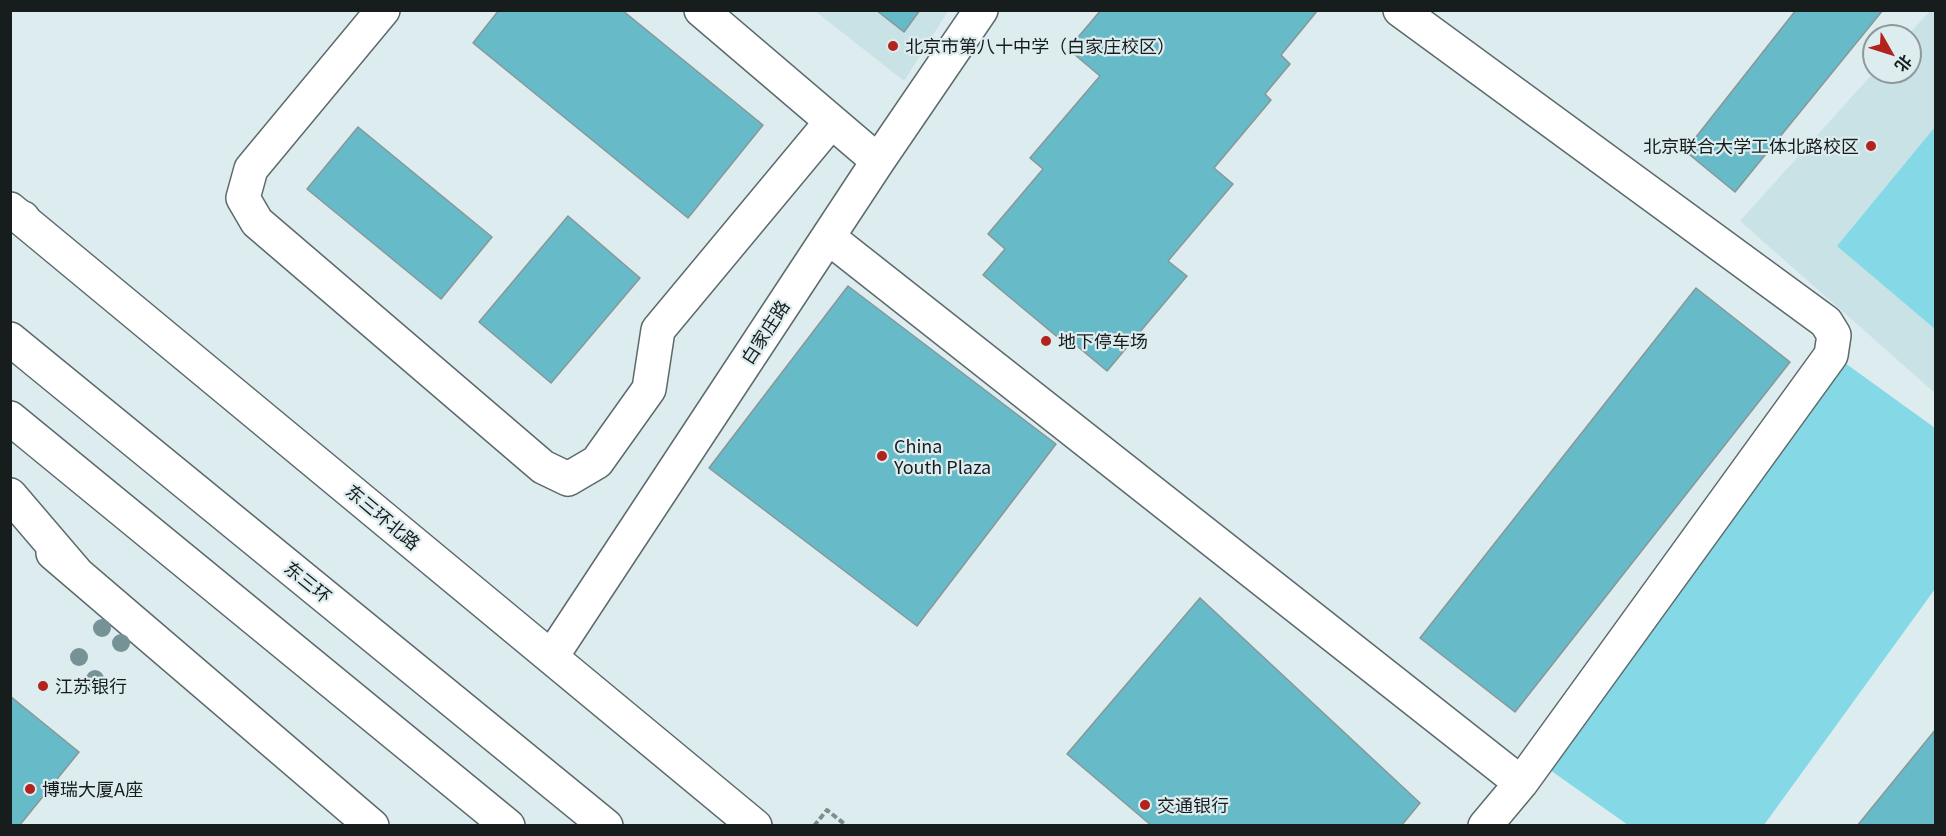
<!DOCTYPE html>
<html>
<head>
<meta charset="utf-8">
<style>
	body { margin:0 }
	#map { position:relative; width:1946px; height:836px; overflow:hidden; background:#ddecef; font-family:Georgia,"Noto Sans SC",serif }
	canvas { display:block }
	.frame { position:absolute; inset:0; border:12px solid #171c1d; pointer-events:none }
	.north { position:absolute; left:1862px; top:24px; width:60px; height:60px; box-sizing:border-box; background:#ddecef; border:2px solid #8e999b; border-radius:50%; rotate:129deg; font-size:16px; font-weight:700; line-height:24px; text-align:center; color:#171c1d }
	.north::after { content:''; display:block; margin:auto; width:21px; height:27px; background:#b2231d; clip-path:polygon(50% 0,100% 100%,50% 72%,0 100%) }
</style>
</head>
<body>
<div id="map">
<canvas width="1946" height="836"></canvas>
<div class="frame"></div>
<div class="north">北</div>
</div>
<script>
const ctx = document.querySelector('canvas').getContext('2d');
ctx.lineJoin = 'round';
function paint(path, color) { ctx.fillStyle = color; ctx.fill(path, 'evenodd'); }
const poly = rows => new Path2D(rows.map(r => 'M' + r).join(''));
function trace(path, color, width, dash) { ctx.strokeStyle = color; ctx.lineWidth = width; ctx.lineCap = dash ? 'butt' : 'round'; ctx.setLineDash(dash || []); ctx.stroke(path); }
function write(font, color, halo, rows, align = 'center') {
  ctx.font = font + ' Georgia,"Noto Sans SC",serif'; ctx.lineWidth = 4.5; ctx.setLineDash([]); ctx.textBaseline = 'middle'; ctx.strokeStyle = halo; ctx.fillStyle = color; for (const [text, x, y, turn = 0] of rows) {
    ctx.save(); ctx.translate(x, y); ctx.rotate((+turn || 0) * Math.PI / 180); ctx.textAlign = isNaN(turn) ? turn : align; if (halo) ctx.strokeText(text, 0, 0); ctx.fillText(text, 0, 0); ctx.restore();
  }
}
const built = poly([
	[815,11,948,11,904,81],
	[1930,11,1935,11,1935,393,1740,221,1874,72,1910,72,1910,36,1907,36]
]);
const green = poly([
	[1935,127,1935,329,1837,246],
	[1845,363,1935,428,1935,589,1764,825,1628,825,1550,770]
]);
const building = poly([
	[499,10,622,10,763,125,688,218,473,43,499,10],
	[876,10,920,10,904,32,876,10],
	[1101,10,1318,10,1281,55,1290,64,1265,94,1271,100,1214,168,1233,184,1168,261,1187,276,1107,371,1065,336,1061,340,983,275,1005,249,988,234,1043,169,1030,158,1100,76,1068,49,1101,10],
	[1796,10,1883,10,1735,192,1685,151,1796,10],
	[358,127,492,237,441,299,307,189,358,127],
	[568,216,640,278,551,383,479,322,568,216],
	[848,286,1056,444,917,626,709,468,848,286],
	[1696,288,1790,362,1515,712,1420,638,1696,288],
	[1200,598,1420,803,1401,826,1152,826,1067,754,1200,598],
	[10,696,79,752,19,826,10,826,10,696],
	[1936,729,1936,826,1857,826,1936,729]
]);
const path = poly([
	[814,826,827,810,847,826]
]);
const minor = poly([
	[383,10,251,169,243,198,257,222,543,467,568,479,597,462,649,389,658,330,831,122],
	[701,10,878,161],
	[10,209,755,826],
	[828,237,1521,783,1831,355,1834,335,1826,322,1400,10],
	[53,553,372,826],
	[552,656,878,161,981,10],
	[1485,826,1521,783]
]);
const highway = poly([
	[10,213,23,218],
	[10,339,606,826],
	[10,418,508,826],
	[10,495,75,571]
]);
const trees = [
	[102,628],
	[121,643],
	[79,657],
	[95,679]
];
const markers = [
	[893,46,6,"#b2231d"],
	[1871,146,6,"#b2231d"],
	[1046,341,6,"#b2231d"],
	[882,456,6,"#b2231d"],
	[43,686,6,"#b2231d"],
	[30,789,6,"#b2231d"],
	[1145,805,6,"#b2231d"]
];
const poiNames = [
	["北京市第八十中学（白家庄校区）",905,46],
	["北京联合大学工体北路校区",1859,146,"right"],
	["地下停车场",1058,341],
	["China",894,446],
	["Youth Plaza",894,467],
	["江苏银行",55,686],
	["博瑞大厦A座",42,789],
	["交通银行",1157,805]
];
const streetNames = [
	["白家庄路",765,332,-57],
	["东三环北路",383,517,40],
	["东三环",308,582,39]
];
paint(built, '#c9e2e6');
paint(green, '#85d9e6');
paint(building, '#67bbc8');
trace(building, '#889698', 1.5);
trace(minor, '#5d6a6c', 36);
trace(highway, '#5d6a6c', 36);
trace(path, '#828c8e', 4, [6, 3]);
trace(minor, '#fff', 33);
trace(highway, '#fff', 33);
ctx.fillStyle = '#769297';
for (const [x, y] of trees) { ctx.beginPath(); ctx.arc(x, y, 9, 0, 2 * Math.PI); ctx.fill(); }
for (const [x, y, r, color] of markers) { const dot = new Path2D(); dot.arc(x, y, r, 0, 2 * Math.PI); ctx.fillStyle = color; ctx.fill(dot); trace(dot, '#ddecef', 2); }
write('18px', '#171c1d', '#ddecef', poiNames, 'left');
write('18px', '#171c1d', '#ddecef', streetNames);
</script>
</body>
</html>
